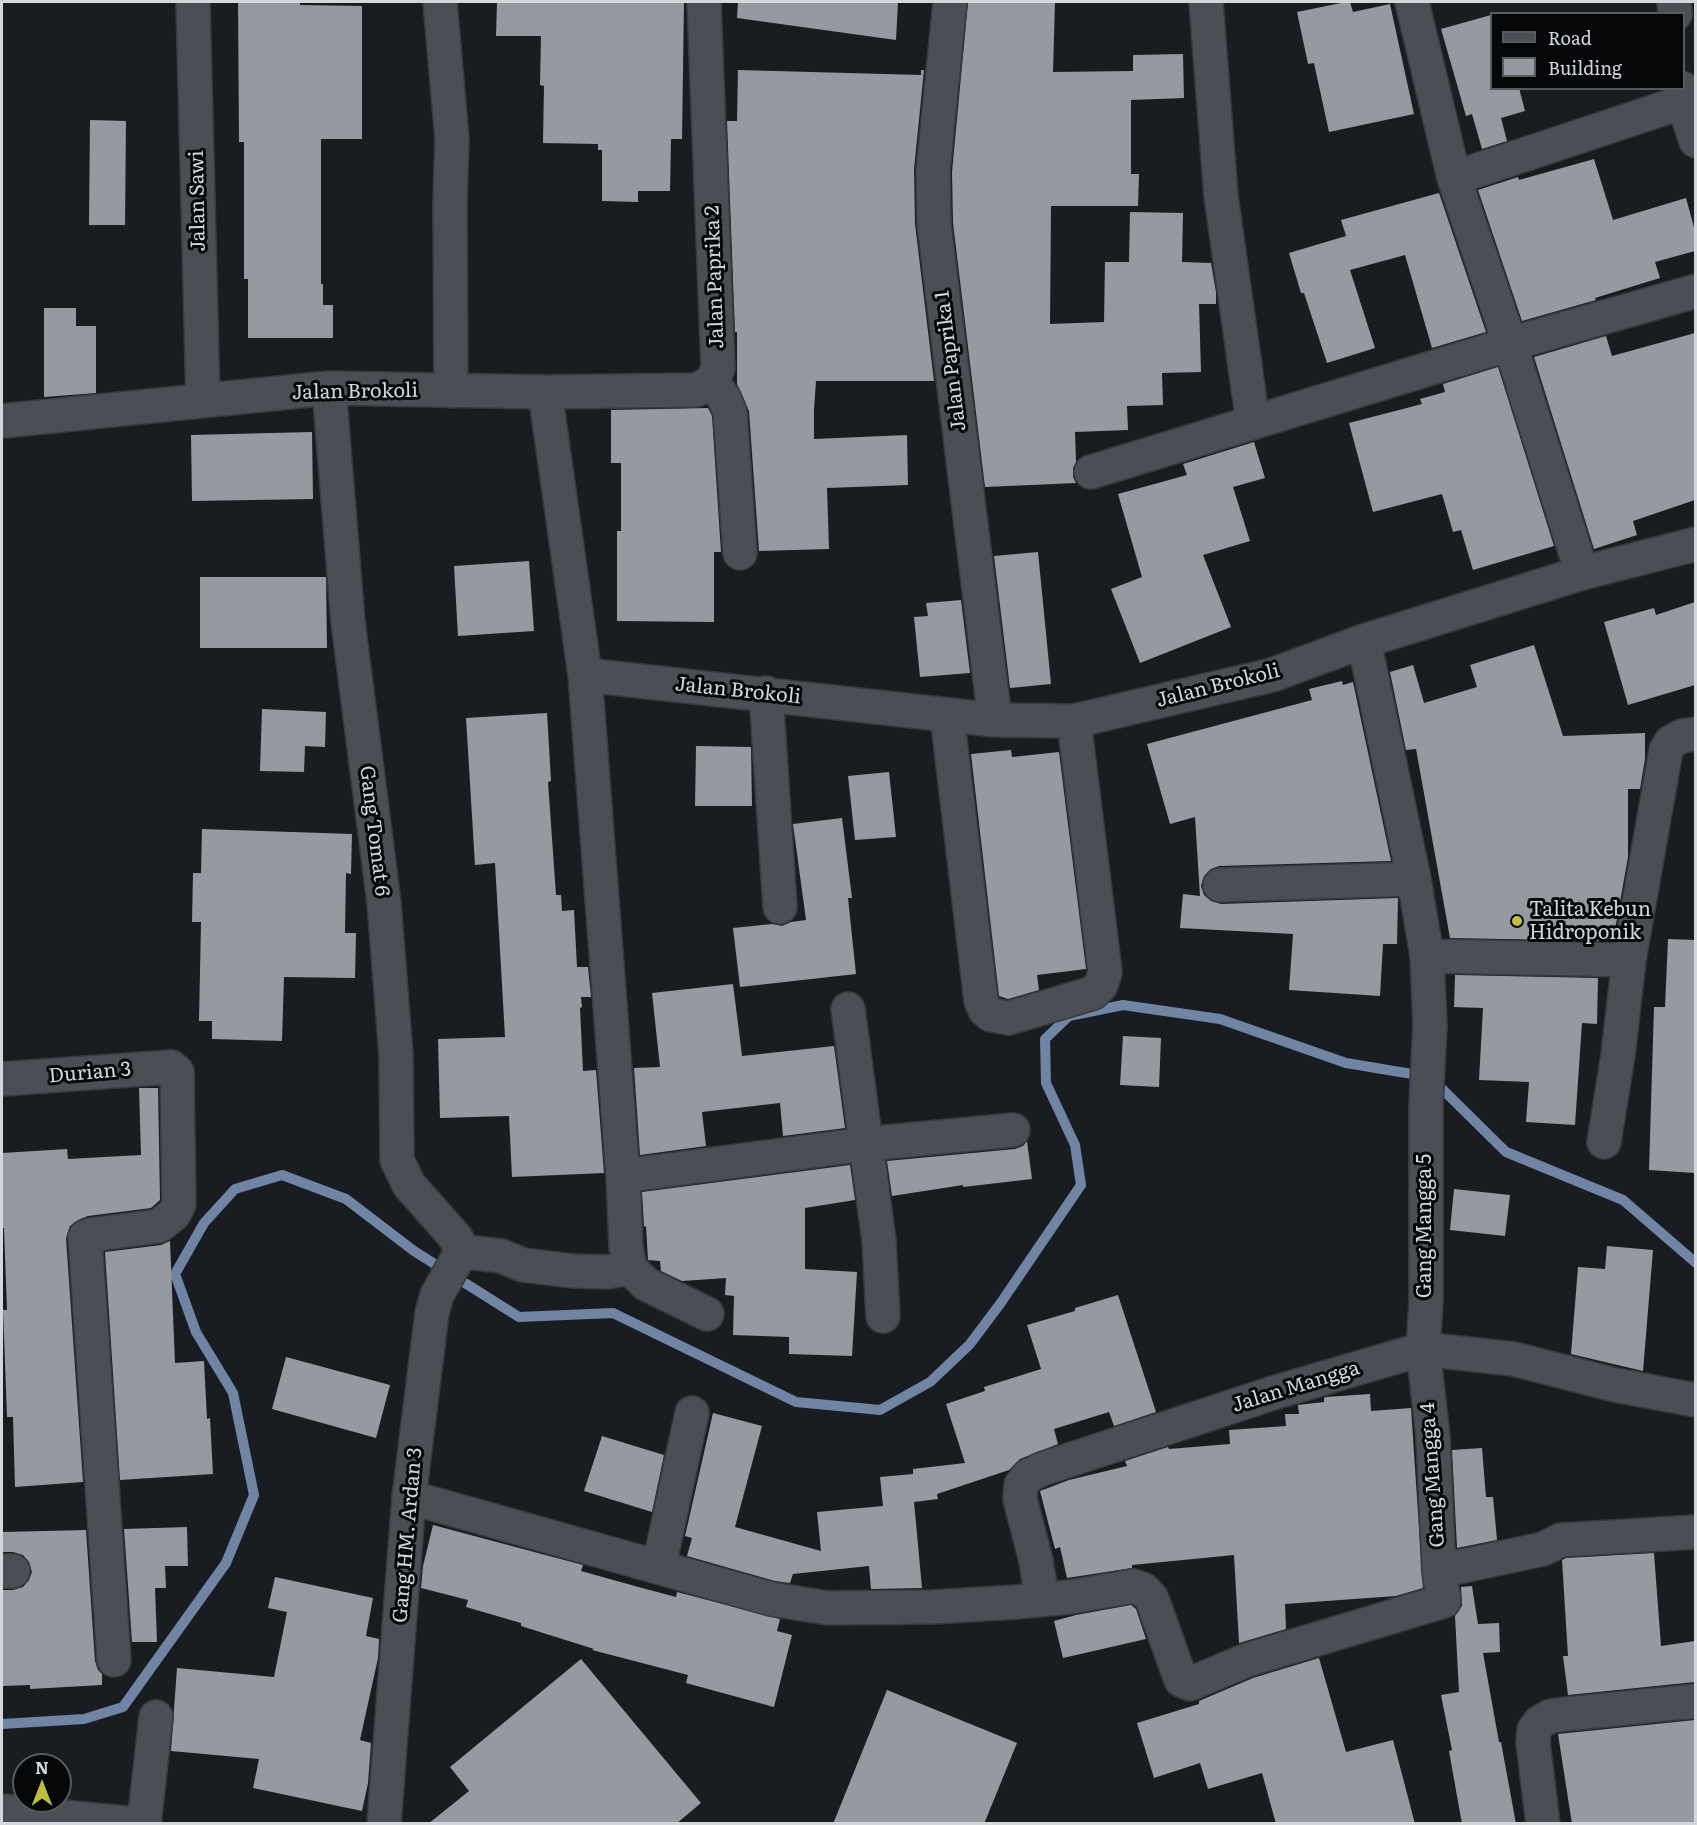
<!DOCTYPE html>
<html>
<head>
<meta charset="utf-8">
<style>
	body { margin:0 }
	#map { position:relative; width:1697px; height:1825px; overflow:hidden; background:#191d22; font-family:Literata,serif }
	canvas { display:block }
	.frame { position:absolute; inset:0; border:3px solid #d3d6da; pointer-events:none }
	.legend { position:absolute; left:1490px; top:12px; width:195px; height:78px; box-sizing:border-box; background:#060709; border:2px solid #585a5d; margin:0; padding:8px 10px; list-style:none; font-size:18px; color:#d3d6da }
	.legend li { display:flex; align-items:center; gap:12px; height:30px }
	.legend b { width:30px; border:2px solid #585a5d }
	.north { position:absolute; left:12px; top:1753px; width:60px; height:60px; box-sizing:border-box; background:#060709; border:2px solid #585a5d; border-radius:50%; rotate:0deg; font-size:16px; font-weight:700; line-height:24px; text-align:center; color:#d3d6da }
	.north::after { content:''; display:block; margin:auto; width:21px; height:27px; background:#c0be41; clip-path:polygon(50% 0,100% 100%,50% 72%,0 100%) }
</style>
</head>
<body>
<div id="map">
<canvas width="1697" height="1825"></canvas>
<div class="frame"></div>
<ul class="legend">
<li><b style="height:8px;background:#4b4f55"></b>Road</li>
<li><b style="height:16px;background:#959aa0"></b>Building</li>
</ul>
<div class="north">N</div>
</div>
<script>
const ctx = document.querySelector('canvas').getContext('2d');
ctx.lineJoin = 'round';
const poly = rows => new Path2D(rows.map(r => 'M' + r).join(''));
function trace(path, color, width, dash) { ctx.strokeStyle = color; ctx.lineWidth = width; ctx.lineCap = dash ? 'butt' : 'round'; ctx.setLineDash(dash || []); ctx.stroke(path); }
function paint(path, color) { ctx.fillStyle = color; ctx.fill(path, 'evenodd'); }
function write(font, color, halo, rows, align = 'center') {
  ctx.font = font + ' Literata,serif'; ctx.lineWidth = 6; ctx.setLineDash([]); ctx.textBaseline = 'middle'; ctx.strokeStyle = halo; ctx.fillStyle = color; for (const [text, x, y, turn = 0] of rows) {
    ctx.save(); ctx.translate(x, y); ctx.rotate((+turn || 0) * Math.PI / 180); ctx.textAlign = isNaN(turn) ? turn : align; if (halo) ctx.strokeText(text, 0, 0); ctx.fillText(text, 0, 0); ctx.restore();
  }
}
const stream = poly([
	[2,1724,84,1719,123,1707,226,1563,254,1495,233,1393,196,1332,175,1274,204,1223,235,1189,282,1175,346,1199,414,1251,519,1317,613,1313,796,1402,880,1410,930,1382,970,1344,1000,1304,1081,1185,1075,1145,1046,1083,1045,1039,1069,1016,1123,1005,1220,1019,1346,1063,1430,1077,1506,1152,1623,1200,1696,1263]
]);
const building = poly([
	[238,2,300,2,300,5,362,6,362,139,321,139,321,284,323,284,323,305,333,305,333,338,248,338,248,279,244,279,244,142,239,142],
	[497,2,684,2,682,139,671,139,670,191,638,191,638,202,602,201,602,150,598,150,598,144,543,143,544,86,540,85,541,36,496,36],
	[738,2,898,2,896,40,737,18],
	[968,2,1055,2,1053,72,1133,71,1133,55,1183,54,1184,98,1131,100,1131,174,1139,174,1138,206,1051,206,1050,324,1104,322,1105,262,1129,262,1130,212,1183,213,1182,262,1211,263,1216,292,1216,304,1199,304,1201,372,1162,373,1163,405,1127,406,1128,430,1075,432,1076,462,1073,468,1073,477,1076,483,985,487,953,223,952,172],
	[1346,2,1350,2,1353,12,1390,4,1414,114,1329,132,1314,63,1308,64,1297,12],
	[1491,15,1491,88,1519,88,1525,111,1501,118,1507,141,1482,149,1472,114,1466,116,1441,29],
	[738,70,921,75,921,70,924,70,914,169,915,224,934,381,816,381,814,409,814,439,907,435,908,485,827,488,829,549,759,551,749,411,737,384,737,332,735,332,727,121,737,121],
	[90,120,126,121,125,225,89,225],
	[1594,159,1613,220,1686,198,1695,231,1695,251,1655,262,1660,278,1595,298,1596,300,1522,321,1478,190,1518,177,1519,180],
	[1439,193,1486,332,1432,348,1405,255,1350,270,1375,348,1327,363,1304,293,1301,293,1289,253,1346,236,1341,220],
	[44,308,76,308,76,326,96,326,96,393,44,397],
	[1695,333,1695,500,1633,521,1637,535,1594,549,1534,357,1606,336,1612,356],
	[1498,367,1554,546,1473,570,1461,530,1453,532,1442,494,1373,512,1349,423,1422,404,1420,399,1445,392,1443,384],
	[708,408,712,416,721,552,714,552,714,622,617,621,617,531,621,531,621,463,611,463,611,410],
	[312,432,313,499,192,501,191,435],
	[1254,442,1265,478,1233,487,1250,541,1203,555,1231,627,1140,663,1111,589,1142,577,1118,494,1187,475,1183,464],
	[1038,552,1051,684,1010,688,994,556],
	[529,561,534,631,458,636,454,566],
	[200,577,326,577,327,648,200,648],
	[961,600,970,673,920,677,914,617,928,616,926,603],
	[1695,602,1695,685,1628,705,1604,622,1654,608,1656,615],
	[1534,645,1563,736,1645,733,1645,759,1640,789,1628,789,1628,857,1613,941,1450,938,1416,749,1406,750,1390,672,1413,665,1424,703,1477,687,1470,665],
	[1342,681,1343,685,1353,682,1391,861,1219,866,1211,869,1204,876,1201,886,1204,895,1211,901,1221,904,1398,898,1397,944,1383,944,1380,996,1289,990,1293,934,1180,928,1183,894,1200,896,1195,817,1170,824,1147,744,1312,700,1309,689],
	[262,709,326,712,325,747,305,746,304,772,260,771],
	[547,713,551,781,548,782,556,895,561,895,562,911,574,910,577,967,588,967,591,997,581,997,582,1007,580,1008,583,1071,596,1070,604,1173,512,1177,509,1116,440,1118,438,1039,505,1037,495,863,475,865,466,718],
	[696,746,751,747,752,806,695,806],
	[1011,750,1012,757,1059,752,1086,969,1037,975,1039,990,1008,999,999,996,971,754],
	[889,772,896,837,855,840,848,776],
	[842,818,852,898,848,898,856,974,740,987,733,928,772,924,782,926,791,922,806,920,793,824],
	[202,829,352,834,351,874,346,873,345,933,356,933,355,978,284,977,282,1041,212,1039,212,1021,199,1021,201,922,192,922,193,873,201,873],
	[1668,939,1695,940,1695,1173,1649,1170,1654,1007,1665,1007],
	[1455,975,1598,978,1597,1024,1582,1023,1575,1125,1526,1122,1529,1082,1479,1080,1483,1008,1454,1007],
	[733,984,742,1056,834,1046,845,1128,783,1136,780,1103,702,1112,706,1146,640,1155,634,1068,660,1067,652,993],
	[1123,1036,1161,1038,1159,1087,1120,1085],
	[139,1088,158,1088,160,1200,151,1208,88,1216,78,1220,70,1226,66,1238,83,1482,15,1487,13,1417,7,1417,3,1310,7,1310,4,1228,2,1228,2,1153,67,1149,68,1159,141,1155],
	[1027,1141,1032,1179,963,1187,963,1185,892,1196,887,1161,1015,1149,1023,1146],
	[850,1165,855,1200,805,1208,805,1269,857,1272,852,1356,789,1354,789,1337,733,1335,734,1296,725,1295,726,1278,682,1281,661,1271,660,1261,648,1260,646,1226,644,1227,642,1192],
	[1454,1189,1510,1195,1505,1236,1450,1230],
	[170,1241,175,1363,204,1361,207,1419,210,1418,213,1474,120,1480,105,1252,161,1245],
	[1607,1246,1653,1250,1643,1371,1571,1354,1578,1267,1605,1269],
	[1118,1295,1156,1412,1114,1426,1109,1412,1054,1429,1058,1444,1020,1459,1009,1470,937,1494,938,1499,914,1502,922,1588,871,1589,869,1566,793,1574,790,1583,775,1581,687,1556,692,1538,685,1536,713,1413,762,1426,735,1527,821,1551,817,1512,883,1506,880,1477,913,1474,913,1469,965,1463,946,1404,985,1391,984,1387,1041,1369,1027,1325,1075,1311,1075,1308],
	[286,1357,390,1385,376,1438,272,1409],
	[1370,1394,1371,1411,1411,1408,1423,1588,1396,1596,1285,1604,1286,1629,1239,1643,1234,1555,1132,1565,1132,1568,1067,1578,1060,1547,1055,1549,1040,1491,1069,1480,1127,1466,1125,1461,1168,1447,1169,1449,1230,1444,1229,1430,1286,1426,1285,1414,1299,1414,1298,1405,1324,1402,1324,1398,1326,1397],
	[602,1436,664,1455,652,1512,584,1491],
	[1482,1448,1486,1497,1493,1497,1497,1540,1457,1548,1452,1450],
	[433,1525,583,1565,581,1571,642,1588,676,1597,677,1592,780,1619,777,1631,792,1635,774,1707,686,1683,688,1675,592,1650,594,1649,521,1626,521,1623,466,1607,468,1600,421,1588,423,1566],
	[187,1527,188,1566,165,1566,166,1588,155,1588,157,1642,132,1642,124,1529],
	[86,1530,95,1661,98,1670,102,1674,102,1685,30,1689,30,1685,2,1686,2,1590,13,1590,23,1587,29,1580,32,1572,29,1562,23,1555,13,1552,2,1552,2,1532],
	[1654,1553,1661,1646,1695,1641,1695,1682,1568,1695,1563,1656,1568,1656,1562,1560,1566,1558],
	[275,1577,373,1598,366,1636,379,1639,378,1658,360,1740,371,1743,368,1783,362,1811,253,1788,259,1759,171,1751,177,1668,274,1677,287,1612,268,1608],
	[1472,1586,1478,1624,1499,1623,1500,1652,1483,1653,1499,1742,1501,1742,1516,1824,1462,1824,1449,1751,1452,1750,1441,1695,1459,1692,1455,1616,1462,1606,1461,1587],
	[1131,1605,1136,1609,1146,1639,1063,1658,1054,1621,1076,1615],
	[1319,1658,1346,1752,1393,1740,1415,1824,1276,1824,1262,1773,1208,1789,1200,1763,1154,1778,1137,1723,1199,1704,1199,1701,1253,1678],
	[581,1659,701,1803,676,1824,428,1824,469,1791,450,1767],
	[887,1690,1017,1743,984,1824,833,1824],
	[1695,1720,1695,1824,1572,1824,1558,1734]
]);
const minor = poly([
	[193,2,203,401],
	[440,2,452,139,450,202,451,391],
	[950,2,933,171,934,224,995,720],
	[1206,2,1221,196,1253,423],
	[1412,2,1454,178,1510,344,1582,573],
	[1674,2,1675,14],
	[1682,88,1683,102,1696,141],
	[1454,178,1683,102],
	[712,382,724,398,730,412,740,553],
	[329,388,348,622,384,903,396,1055,397,1160,409,1185,457,1239,460,1254],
	[545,392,696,390,712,382,718,368,704,2],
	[2,421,329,388,545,392,585,675,995,720,1074,721,1272,675,1364,641,1582,573,1696,544],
	[1091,472,1510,344,1696,291],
	[585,675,623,1176,626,1247,630,1268,646,1284,707,1314],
	[766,693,780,907],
	[947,715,981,1001,985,1010,991,1015,1009,1018,1093,993,1101,985,1105,972,1074,721],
	[1220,885,1414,879],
	[1427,956,1629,960],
	[848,1009,879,1241,883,1316],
	[2,1079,171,1067,177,1072,179,1204,174,1214,159,1226,90,1235,85,1237,114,1660],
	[1604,1142,1618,1055,1629,960,1666,750,1671,742,1682,736,1696,734],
	[623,1176,866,1144,1013,1130],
	[460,1254,475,1253,501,1256,523,1265,573,1271,607,1272,630,1268],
	[409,1497,771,1599,828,1608,933,1607,1016,1602,1070,1597,1133,1586,1144,1590,1152,1599,1181,1680,1190,1684,1247,1660,1444,1601,1439,1571,1433,1437,1423,1349,1426,1301,1426,1104,1430,1025,1427,956,1414,879,1364,641],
	[659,1566,692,1413],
	[2,1571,13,1571],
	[1439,1571,1543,1549,1561,1540,1696,1532],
	[1042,1598,1036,1561,1020,1499,1021,1485,1028,1476,1042,1469,1273,1393,1423,1349,1514,1359,1615,1385,1696,1400],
	[2,1811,135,1824],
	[144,1824,156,1717],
	[384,1824,409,1497,432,1313,437,1295,460,1254],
	[1543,1824,1533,1742,1534,1730,1540,1722,1551,1716,1566,1714,1696,1701]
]);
const markers = [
	[1517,921,6,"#c0be41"]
];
const streetNames = [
	["Jalan Sawi",198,201,-91],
	["Jalan Paprika 2",715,277,-92],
	["Jalan Paprika 1",951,361,-97],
	["Jalan Brokoli",355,392,-1],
	["Jalan Brokoli",1218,686,-14],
	["Jalan Brokoli",738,691,6],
	["Gang Tomat 6",374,831,83],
	["Durian 3",90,1073,-5],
	["Gang Mangga 5",1425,1226,-90],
	["Jalan Mangga",1296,1387,-17],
	["Gang Mangga 4",1433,1475,-94],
	["Gang HM. Ardan 3",408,1535,-85]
];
const poiNames = [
	["Talita Kebun",1529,910],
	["Hidroponik",1529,933]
];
trace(stream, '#7084a3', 10);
paint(building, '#959aa0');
trace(minor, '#36393d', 36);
trace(minor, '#4b4f55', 33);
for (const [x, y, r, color] of markers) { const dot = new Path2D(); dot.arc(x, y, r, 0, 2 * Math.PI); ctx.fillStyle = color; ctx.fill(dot); trace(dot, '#060709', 2); }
write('20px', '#d3d6da', '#060709', streetNames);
write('20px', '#d3d6da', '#060709', poiNames, 'left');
</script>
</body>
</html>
